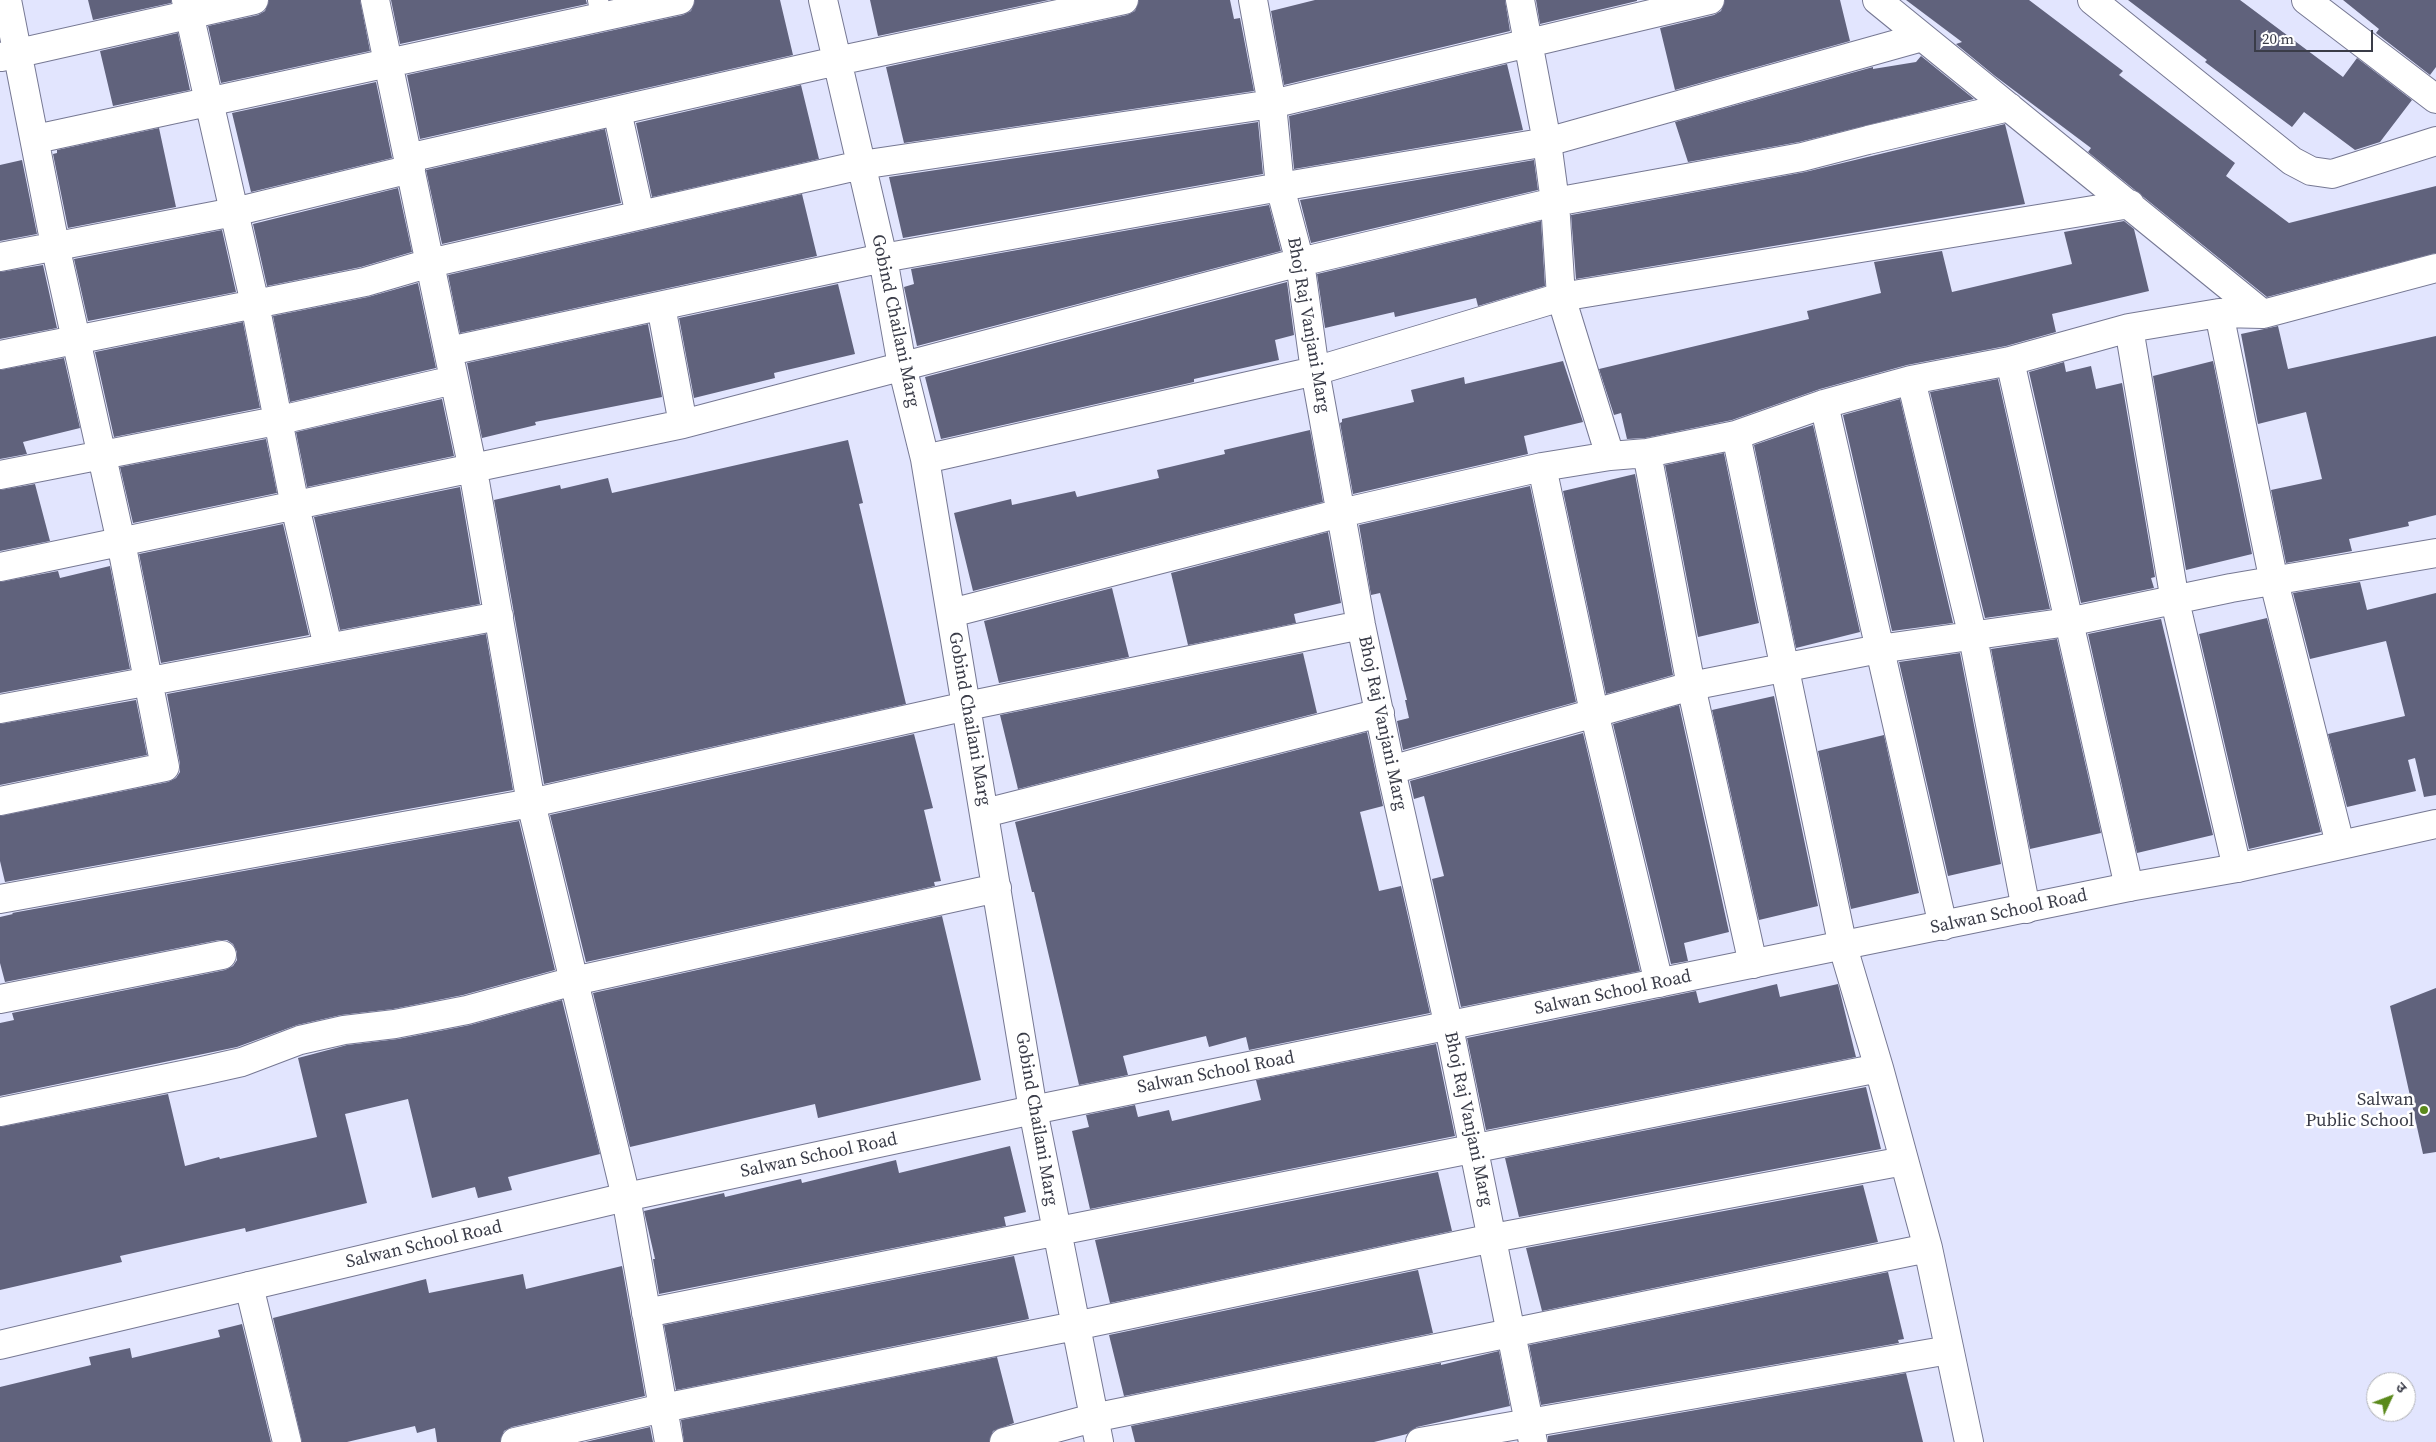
<!DOCTYPE html>
<html>
<head>
<meta charset="utf-8">
<style>
	body { margin:0 }
	#map { position:relative; width:2436px; height:1442px; overflow:hidden; background:#e2e5fe; font-family:"Source Serif 4","Noto Sans Devanagari",serif }
	canvas { display:block }
	.north { position:absolute; left:2366px; top:1372px; width:50px; height:50px; box-sizing:border-box; background:#fff; border:1px solid #b0b1b6; border-radius:50%; rotate:47deg; font-size:14px; font-weight:700; line-height:20px; text-align:center; color:#3a3c48 }
	.north::after { content:''; display:block; margin:auto; width:18px; height:22px; background:#5a891b; clip-path:polygon(50% 0,100% 100%,50% 72%,0 100%) }
	.scale { position:absolute; left:2254px; top:30px; width:119px; height:22px; box-sizing:border-box; border:2px solid #3a3c48; border-top:0; padding-left:6px; font-size:15px; line-height:18px; white-space:nowrap; color:#3a3c48; -webkit-text-stroke:4px #fff; paint-order:stroke }
</style>
</head>
<body>
<div id="map">
<canvas width="2436" height="1442"></canvas>
<div class="north">उ</div>
<div class="scale">20 m</div>
</div>
<script>
const ctx = document.querySelector('canvas').getContext('2d');
ctx.lineJoin = 'round';
function paint(path, color) { ctx.fillStyle = color; ctx.fill(path, 'evenodd'); }
const poly = rows => new Path2D(rows.map(r => 'M' + r).join(''));
function trace(path, color, width, dash) { ctx.strokeStyle = color; ctx.lineWidth = width; ctx.lineCap = dash ? 'butt' : 'round'; ctx.setLineDash(dash || []); ctx.stroke(path); }
function write(font, color, halo, rows, align = 'center') {
  ctx.font = font + ' "Source Serif 4",serif'; ctx.lineWidth = 5; ctx.setLineDash([]); ctx.textBaseline = 'middle'; ctx.strokeStyle = halo; ctx.fillStyle = color; for (const [text, x, y, turn = 0] of rows) {
    ctx.save(); ctx.translate(x, y); ctx.rotate((+turn || 0) * Math.PI / 180); ctx.textAlign = isNaN(turn) ? turn : align; if (halo) ctx.strokeText(text, 0, 0); ctx.fillText(text, 0, 0); ctx.restore();
  }
}
const building = poly([
	[88,0,171,0,171,3,93,20],
	[269,0,360,0,370,51,221,83,208,26,258,15,265,11],
	[391,0,586,0,587,4,400,44],
	[695,0,780,0,793,55,420,139,407,75,683,15,691,11],
	[870,0,1049,0,878,36],
	[1139,0,1230,0,1234,19,1240,18,1254,91,904,143,886,67,1127,15,1135,11],
	[1315,0,1505,0,1510,31,1284,85,1271,11],
	[1536,0,1637,0,1637,1,1540,24],
	[1725,0,1840,0,1850,41,1675,90,1660,28,1714,15,1721,11],
	[1906,0,2029,0,2123,71,2119,75,2235,163,2226,176,2289,223,2436,186,2436,253,2267,297,2088,152,2091,148,1995,76,1956,44,1962,42],
	[2128,0,2240,0,2343,77,2357,58,2412,100,2380,142,2355,150,2304,112,2292,127,2205,62,2207,60],
	[2343,0,2436,0,2436,67,2430,75,2376,33,2379,29],
	[178,33,190,90,113,106,100,51],
	[1921,56,1974,99,1799,142,1688,162,1675,122,1873,67,1873,69,1916,62],
	[1507,64,1523,130,1294,169,1289,116],
	[376,82,392,158,251,192,232,113],
	[801,85,819,159,652,197,636,123],
	[1258,122,1263,174,903,238,889,177],
	[2005,124,2025,204,1576,279,1571,215,1805,172],
	[159,128,176,207,68,228,53,154,57,153,57,150],
	[605,129,621,203,442,244,426,170],
	[22,160,37,234,0,241,0,165],
	[1534,160,1538,190,1311,243,1300,200],
	[398,188,412,252,361,267,267,286,253,224],
	[802,194,817,256,460,333,448,275],
	[1269,205,1281,251,917,346,904,287,914,284,911,269],
	[1541,221,1545,286,1478,306,1476,298,1395,317,1394,312,1325,328,1317,274],
	[2124,221,2134,229,2149,291,2052,314,2056,332,2006,346,1907,365,1820,389,1732,420,1645,438,1627,439,1621,413,1614,415,1599,369,1809,319,1807,311,1881,293,1874,262,1942,251,1952,292,2072,264,2064,232],
	[222,230,236,292,88,321,74,259],
	[43,265,57,328,0,339,0,272],
	[1287,282,1294,335,1275,340,1279,360,1194,379,1194,382,941,439,925,377],
	[418,283,436,368,290,402,273,316,368,297],
	[838,284,855,354,774,373,775,378,694,398,679,318],
	[243,322,260,408,114,437,95,352],
	[648,324,662,397,535,422,536,425,482,438,467,363],
	[2278,326,2288,369,2436,336,2436,515,2408,522,2409,526,2349,539,2352,551,2286,563,2271,490,2322,479,2306,412,2258,424,2241,334],
	[64,358,80,428,23,442,27,454,0,459,0,370],
	[1563,361,1583,422,1524,436,1528,454,1353,494,1340,423,1342,422,1342,419,1414,402,1411,390,1464,377,1465,384],
	[2213,361,2252,554,2186,570,2153,376],
	[2064,362,2066,372,2091,366,2096,389,2122,383,2155,577,2151,578,2154,588,2081,603,2029,372],
	[1998,379,2050,609,1985,618,1930,392],
	[442,399,454,456,307,487,296,432],
	[1900,399,1953,623,1892,631,1843,415],
	[1813,425,1860,632,1796,648,1754,445],
	[1310,430,1323,502,973,591,954,513,1011,499,1012,505,1075,491,1077,497,1159,478,1157,470,1225,454,1224,450],
	[266,439,277,493,133,523,120,467],
	[848,440,863,503,859,504,906,704,544,784,494,500,560,485,561,489,608,478,612,493],
	[1724,453,1759,623,1698,637,1665,465],
	[1635,474,1673,675,1606,694,1563,491],
	[35,484,50,541,0,551,0,490],
	[1530,486,1576,702,1403,750,1397,721,1409,718,1405,700,1407,700,1380,593,1371,595,1359,525],
	[460,487,480,604,340,630,314,517],
	[283,524,309,635,161,663,139,554],
	[1328,532,1341,603,1294,614,1296,623,1188,645,1171,573],
	[110,566,130,669,0,693,0,582,58,571,60,578],
	[2360,582,2367,610,2436,593,2436,795,2424,797,2415,758,2408,760,2416,791,2347,807,2328,734,2405,716,2386,641,2310,659,2293,593],
	[1112,588,1129,657,999,683,984,621],
	[2267,618,2321,832,2249,849,2199,634],
	[2161,619,2213,835,2137,853,2088,634],
	[486,634,513,790,5,882,0,861,0,816,168,782,176,778,180,772,180,764,167,694],
	[2057,639,2101,833,2030,849,1991,649],
	[1303,653,1317,713,1018,789,1000,715],
	[1960,653,2001,864,1948,876,1899,662],
	[1774,696,1818,906,1759,920,1712,710],
	[136,700,147,755,0,785,0,724],
	[1679,705,1729,932,1684,943,1688,961,1671,964,1613,724],
	[1367,732,1383,806,1360,812,1379,891,1401,886,1430,1013,1249,1050,1246,1037,1209,1047,1206,1036,1123,1056,1128,1075,1079,1085,1034,892,1032,892,1015,822],
	[1583,733,1640,971,1461,1007,1432,879,1444,876,1424,796,1414,799,1410,781],
	[914,734,933,808,924,810,941,881,934,882,935,886,586,962,550,815],
	[1884,735,1919,893,1851,909,1818,751],
	[519,821,555,970,463,995,393,1009,341,1015,297,1025,237,1047,0,1096,0,1023,14,1020,12,1013,225,970,233,966,237,960,237,952,233,944,227,940,219,940,5,982,0,963,0,917,13,914,12,913],
	[942,916,981,1080,818,1118,815,1104,630,1147,593,993],
	[1777,984,1780,997,1838,984,1856,1057,1486,1130,1467,1038,1696,991,1699,1003],
	[2436,988,2436,1152,2423,1154,2390,1006],
	[562,1000,600,1154,508,1177,512,1190,478,1198,475,1187,432,1198,408,1099,345,1114,367,1203,246,1232,245,1228,120,1256,122,1262,0,1290,0,1127,168,1094,185,1166,219,1157,220,1159,317,1137,298,1058,347,1045,398,1039,470,1025],
	[1436,1044,1455,1136,1090,1209,1072,1131,1089,1127,1086,1115,1135,1105,1138,1117,1169,1110,1172,1121,1261,1100,1256,1080],
	[1866,1087,1881,1149,1519,1217,1505,1158],
	[1010,1146,1026,1212,1004,1217,1006,1226,659,1294,653,1259,655,1259,644,1211,724,1193,725,1197,801,1179,802,1183,896,1160,899,1173],
	[1438,1172,1452,1231,1110,1303,1095,1240],
	[1863,1185,1878,1242,1542,1311,1526,1248],
	[1014,1256,1029,1319,676,1390,664,1325],
	[622,1266,645,1396,512,1427,504,1431,500,1442,437,1442,435,1428,417,1433,415,1426,347,1442,302,1442,273,1318,426,1279,429,1293,523,1274,526,1289],
	[1418,1270,1433,1333,1124,1396,1109,1335],
	[1888,1272,1904,1339,1898,1340,1899,1343,1541,1405,1529,1345],
	[242,1324,271,1442,0,1442,0,1387,91,1365,89,1357,130,1348,132,1358,220,1337,218,1330],
	[1499,1351,1510,1406,1417,1427,1407,1434,1374,1442,1135,1442,1131,1426,1441,1363,1441,1365],
	[997,1357,1014,1423,993,1431,989,1442,684,1442,681,1420],
	[1906,1373,1923,1442,1548,1442,1548,1436],
	[650,1427,653,1442,585,1442]
]);
const lane = poly([
	[598,0,601,17]
]);
const street = poly([
	[186,0,255,304,295,506,328,647],
	[375,0,473,470,531,803,626,1197,669,1442],
	[823,0,883,258,902,366,925,459,1033,1110,1099,1442],
	[1253,0,1272,104,1280,187,1300,262,1315,371,1361,625,1391,770,1449,1027,1533,1442],
	[1877,0,2263,314],
	[2092,0,2292,161,2311,171,2332,174,2436,141],
	[2306,0,2436,99],
	[1,57,254,0],
	[617,111,640,215],
	[36,139,680,0],
	[408,158,837,61,1124,0],
	[0,257,234,212,411,169],
	[661,306,683,424],
	[2219,313,2274,582,2340,844],
	[2129,328,2219,313,2263,314,2436,268],
	[449,351,883,258,1280,187,1547,142,1922,37],
	[0,355,365,282,430,263,861,165,1272,104,1710,0],
	[2010,361,2129,887],
	[1911,380,1973,637,2026,909],
	[1824,404,1943,926],
	[1736,435,1843,947,1879,1068,1928,1248,1969,1442],
	[1647,453,1691,686,1753,964],
	[1610,456,1647,453,1736,435,1824,404,1911,380,2010,361,2129,328,2175,601,2237,868],
	[925,459,1315,371,1561,297,2130,204],
	[1542,467,1594,712,1659,983],
	[0,475,276,421,454,380],
	[0,567,683,424,1300,262,1555,202,1802,157,1868,140,2009,107],
	[951,613,1341,513,1542,467,1610,456,1561,297,1555,202,1547,142,1520,0],
	[0,709,499,616],
	[1391,770,1691,686,1879,649,2068,622,2231,588,2436,553],
	[0,801,165,767,121,542,55,245,7,0],
	[985,813,1380,713],
	[0,899,531,803,967,706,1361,625],
	[0,999,222,955],
	[0,1112,202,1071,242,1062,300,1040,344,1030,395,1024,467,1010,574,981,997,888],
	[249,1286,287,1442],
	[646,1313,1879,1068],
	[515,1442,663,1408,1075,1326,1493,1238,1904,1161],
	[1004,1442,1093,1418,1928,1248],
	[1420,1442,1949,1350]
]);
const secondary = poly([
	[0,1345,626,1197,1033,1110,2129,887,2237,868,2436,824]
]);
const markers = [
	[2424,1110,5,"#5a891b"]
];
const streetNames = [
	["Gobind Chailani Marg",895,321,78],
	["Bhoj Raj Vanjani Marg",1308,325,80],
	["Gobind Chailani Marg",969,719,80],
	["Bhoj Raj Vanjani Marg",1382,723,78],
	["Salwan School Road",2009,912,-12],
	["Salwan School Road",1613,993,-12],
	["Salwan School Road",1216,1073,-11],
	["Gobind Chailani Marg",1036,1119,80],
	["Bhoj Raj Vanjani Marg",1468,1119,78],
	["Salwan School Road",819,1156,-12],
	["Salwan School Road",424,1245,-13]
];
const poiNames = [
	["Salwan",2414,1100],
	["Public School",2414,1121]
];
paint(building, '#60627c');
trace(lane, '#767893', 22);
trace(street, '#767893', 30);
trace(secondary, '#767893', 30);
trace(lane, '#fff', 20);
trace(street, '#fff', 28);
trace(secondary, '#fff', 28);
for (const [x, y, r, color] of markers) { const dot = new Path2D(); dot.arc(x, y, r, 0, 2 * Math.PI); ctx.fillStyle = color; ctx.fill(dot); trace(dot, '#fff', 2); }
write('18px', '#3a3c48', '#fff', streetNames);
write('18px', '#3a3c48', '#fff', poiNames, 'right');
</script>
</body>
</html>
